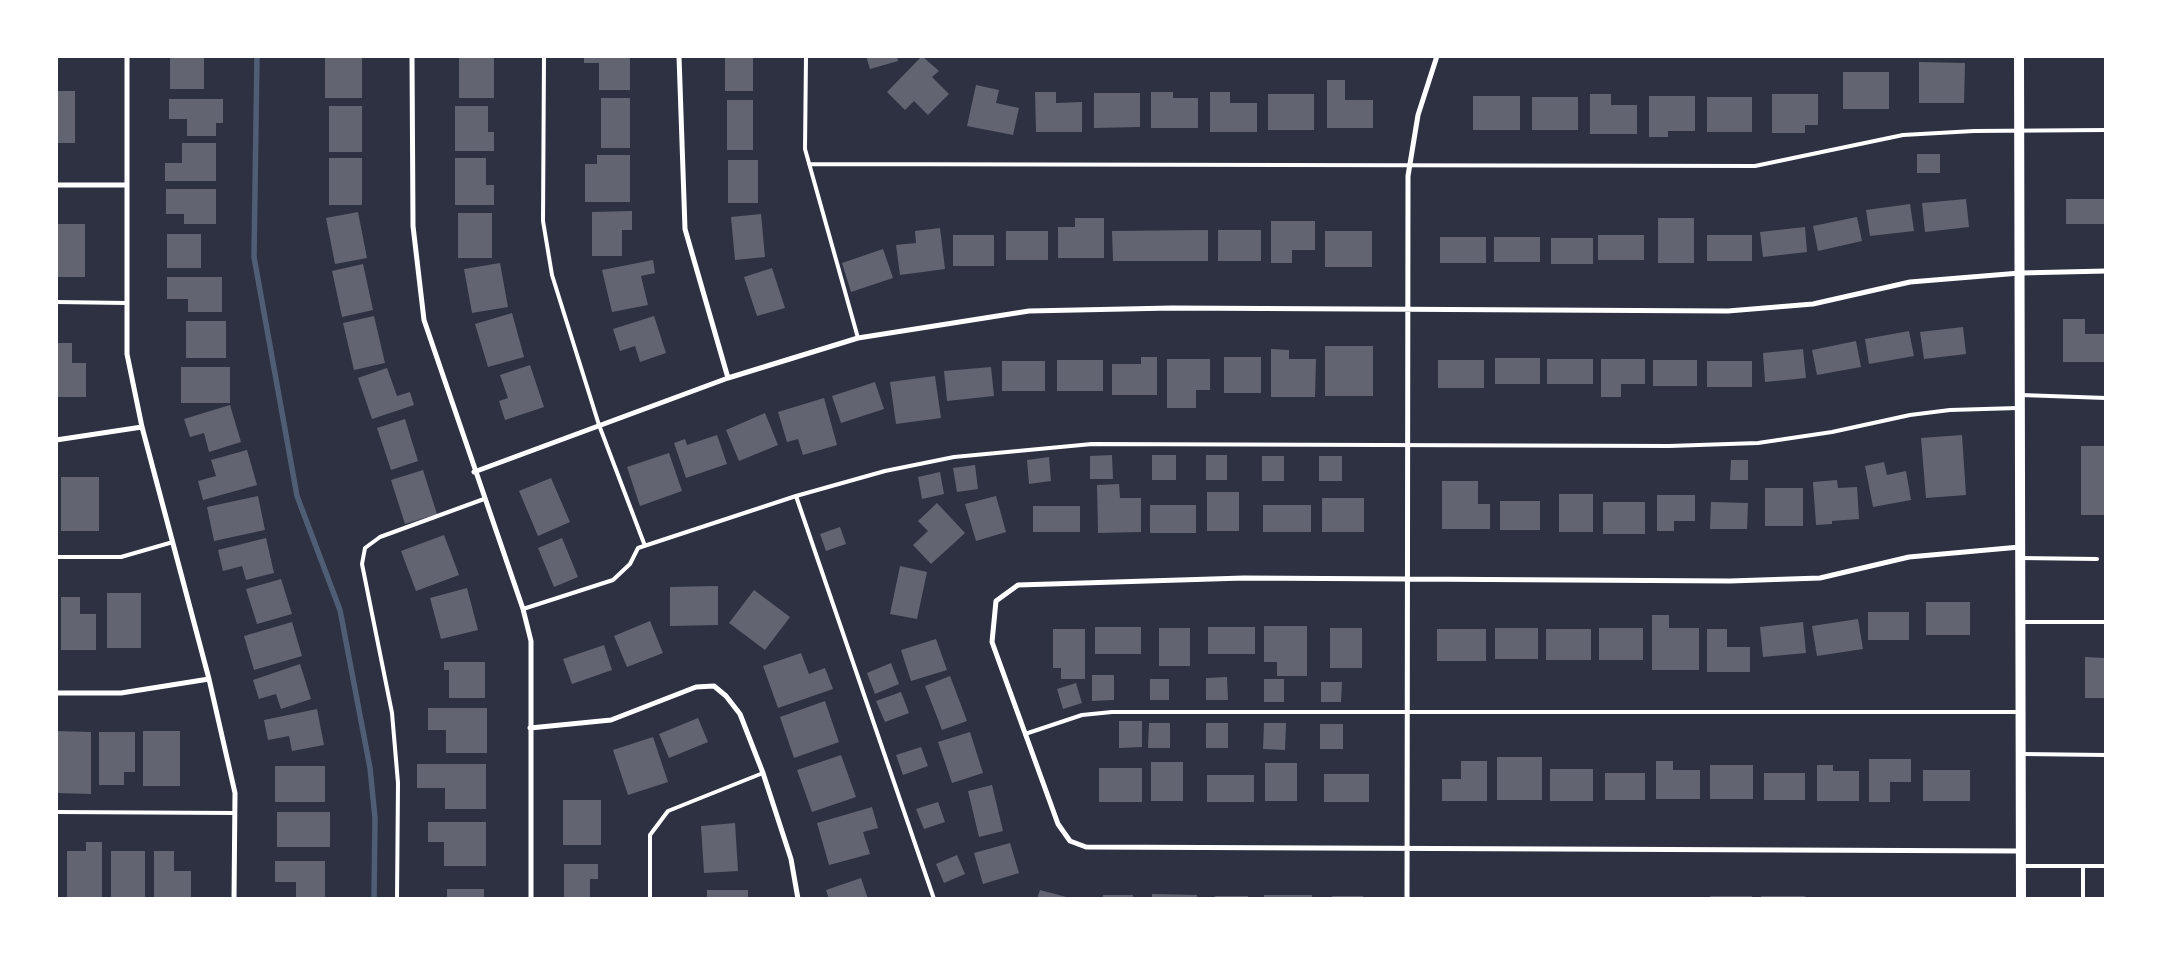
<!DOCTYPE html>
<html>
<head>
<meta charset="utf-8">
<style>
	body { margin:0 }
	#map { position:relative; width:2162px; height:955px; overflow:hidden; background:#2d3142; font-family:"Nunito Sans",sans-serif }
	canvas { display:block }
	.frame { position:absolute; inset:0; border:58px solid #fff; pointer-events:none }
</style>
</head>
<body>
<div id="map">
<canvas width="2162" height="955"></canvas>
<div class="frame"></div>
</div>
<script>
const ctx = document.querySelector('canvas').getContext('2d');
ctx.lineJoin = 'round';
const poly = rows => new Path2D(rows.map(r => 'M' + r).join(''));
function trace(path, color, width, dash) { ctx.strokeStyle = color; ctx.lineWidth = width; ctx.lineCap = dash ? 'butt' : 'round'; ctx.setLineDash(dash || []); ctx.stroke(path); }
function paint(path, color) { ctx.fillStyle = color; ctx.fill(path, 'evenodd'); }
const stream = poly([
	[257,56,254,257,297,496,340,610,370,768,375,818,374,899]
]);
const building = poly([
	[170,56,204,56,204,89,170,89],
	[325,56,362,56,362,98,325,98],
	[459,56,494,56,494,98,459,98],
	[584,56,630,56,630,90,599,90,599,63,584,63],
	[725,56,753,56,753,91,725,91],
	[866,56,897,56,898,61,870,69],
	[922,56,939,71,932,77,949,94,928,115,914,101,905,110,887,92],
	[1919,62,1965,63,1964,103,1919,103],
	[1843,72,1889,72,1889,109,1843,109],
	[1327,80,1345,80,1345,100,1373,100,1373,128,1327,128],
	[976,85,999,90,996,103,1019,108,1013,135,967,126],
	[56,91,75,91,75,143,56,143],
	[1035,92,1056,92,1056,103,1082,102,1082,132,1036,132],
	[1151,92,1173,92,1173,98,1198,98,1198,128,1151,128],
	[1210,92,1230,92,1230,103,1257,103,1257,132,1210,132],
	[1094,93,1140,93,1140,127,1094,128],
	[1268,94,1314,94,1314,130,1268,130],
	[1590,94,1611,94,1611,105,1637,105,1637,134,1590,134],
	[1772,94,1818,94,1818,125,1805,125,1805,133,1772,133],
	[1473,96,1520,96,1520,130,1473,130],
	[1649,96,1695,96,1695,131,1668,131,1668,137,1649,137],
	[1532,97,1578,97,1578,130,1532,130],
	[1707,97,1752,97,1752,132,1707,132],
	[601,98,630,98,630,148,601,148],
	[169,99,223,99,223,123,216,123,216,136,187,136,187,119,169,119],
	[727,100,753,100,753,150,727,150],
	[329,106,362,106,362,152,329,152],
	[455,106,488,106,488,132,494,132,494,151,455,151],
	[182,143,216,143,216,181,165,181,165,163,182,163],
	[1917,154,1940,154,1940,173,1917,173],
	[597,155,630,155,630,202,585,202,585,164,597,164],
	[329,158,362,158,362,205,329,205],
	[455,158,486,158,486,185,494,185,494,205,455,205],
	[728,160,758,160,758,203,728,203],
	[166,189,216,189,216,224,184,224,184,214,166,214],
	[1966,199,1969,227,1925,232,1922,203],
	[2066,199,2106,199,2106,224,2066,224],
	[1910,204,1914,231,1870,236,1866,210],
	[632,211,632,230,622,230,622,256,592,256,592,212],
	[358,212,367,258,335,264,326,218],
	[458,213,492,213,492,258,458,258],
	[761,214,765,257,735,260,731,217],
	[1857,217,1862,241,1818,251,1813,226],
	[1075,218,1104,218,1104,258,1058,258,1058,227,1075,227],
	[1658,218,1694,218,1694,263,1658,263],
	[1271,221,1315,221,1315,250,1292,250,1292,263,1271,263],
	[56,224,85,224,85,277,56,277],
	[1805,227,1807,252,1763,257,1760,232],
	[940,228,945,269,900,275,896,245,916,243,915,231],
	[1208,230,1208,261,1113,261,1112,231],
	[1218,230,1261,230,1261,261,1218,261],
	[1006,231,1048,231,1048,260,1006,260],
	[1325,231,1372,231,1372,267,1325,267],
	[167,234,201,234,201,268,167,268],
	[953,235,994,235,994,266,953,266],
	[1598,235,1644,235,1644,260,1598,260],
	[1707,235,1752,235,1752,261,1707,261],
	[1440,237,1486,237,1486,263,1440,263],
	[1494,237,1540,237,1540,262,1494,262],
	[1551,238,1593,238,1593,264,1551,264],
	[883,249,893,278,851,292,842,263],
	[653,260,655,273,641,276,648,305,612,312,602,270],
	[500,263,508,307,472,313,464,269],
	[363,264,373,310,342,317,332,271],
	[772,268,785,308,757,316,744,277],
	[167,277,222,277,222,312,188,312,188,299,167,299],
	[512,313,524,357,488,367,475,324],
	[374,316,385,363,354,370,343,323],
	[654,316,666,353,640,362,635,346,620,351,613,329],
	[2063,319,2085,319,2085,334,2106,334,2106,362,2063,362],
	[186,321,226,321,226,358,186,358],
	[1963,327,1966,354,1924,359,1920,332],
	[1909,331,1914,356,1869,364,1865,339],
	[1856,341,1861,367,1817,375,1812,350],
	[56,343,72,343,72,363,86,363,86,397,56,397],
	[1325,346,1373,346,1373,396,1325,396],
	[1271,349,1289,350,1289,359,1316,359,1315,397,1271,397],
	[1803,349,1806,378,1765,382,1763,353],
	[1141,357,1157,357,1157,395,1112,395,1112,364,1141,364],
	[1224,357,1261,357,1261,393,1224,393],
	[1495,358,1540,358,1540,384,1495,384],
	[1167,359,1210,359,1210,390,1196,390,1196,408,1167,408],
	[1547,359,1593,359,1593,384,1547,384],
	[1601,359,1645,359,1645,384,1621,384,1621,397,1601,397],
	[1057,360,1103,360,1103,391,1057,391],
	[1438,360,1484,360,1484,388,1438,388],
	[1653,360,1697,360,1697,386,1653,386],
	[1002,361,1045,361,1045,391,1002,391],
	[1707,361,1752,361,1752,387,1707,387],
	[530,365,544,407,505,420,499,401,508,398,500,375],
	[181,367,230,367,230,403,181,403],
	[991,367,994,396,947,401,944,371],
	[387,368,397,396,410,392,414,405,372,419,358,378],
	[935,376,941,418,896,424,890,382],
	[875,382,884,409,841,423,832,396],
	[824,398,837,445,803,455,798,439,787,442,778,412],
	[230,405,241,442,209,452,204,433,190,437,184,419],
	[765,413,778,445,739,461,726,430],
	[405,419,418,461,391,470,377,428],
	[717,435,727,464,686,478,674,443,685,439,687,445],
	[1962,435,1966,495,1926,498,1921,438],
	[2081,446,2106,446,2106,515,2081,515],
	[247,450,257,485,203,500,198,481,216,476,211,460],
	[669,453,682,491,640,506,627,467],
	[1112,455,1113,479,1090,479,1090,456],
	[1152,455,1176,455,1176,480,1152,480],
	[1206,455,1227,455,1227,480,1206,480],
	[1262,456,1284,456,1284,481,1262,481],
	[1319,456,1342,456,1342,481,1319,481],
	[1049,457,1051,481,1029,484,1027,460],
	[1731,460,1748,460,1748,480,1730,480],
	[1884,462,1887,475,1906,471,1911,500,1873,507,1865,466],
	[975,465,978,489,957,492,953,468],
	[423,470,437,514,405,524,391,480],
	[940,472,944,494,922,499,918,477],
	[61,477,99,477,99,531,61,531],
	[551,478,570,522,538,536,519,491],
	[1837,480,1838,488,1857,487,1859,519,1832,521,1832,524,1816,525,1813,482],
	[1442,481,1478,481,1478,504,1490,504,1490,529,1442,529],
	[1119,484,1120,498,1141,498,1141,532,1098,533,1097,485],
	[1765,488,1803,488,1803,526,1765,526],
	[1207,492,1239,492,1239,531,1207,531],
	[1559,494,1593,494,1593,532,1559,532],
	[1657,495,1695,495,1695,521,1674,521,1674,531,1657,531],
	[258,496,265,530,214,541,207,507],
	[996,496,1006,532,976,541,965,504],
	[1322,498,1364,498,1364,532,1322,532],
	[1500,501,1540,501,1540,530,1500,530],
	[1603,502,1645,502,1645,534,1603,534],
	[1711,502,1748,503,1747,529,1710,529],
	[937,503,965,533,931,564,913,545,928,531,918,521],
	[1150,505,1196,505,1196,533,1150,533],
	[1263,505,1311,505,1311,532,1263,532],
	[1033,506,1080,506,1080,532,1033,532],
	[840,527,846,544,826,551,820,534],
	[444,535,459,575,416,591,401,551],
	[266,538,274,573,246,580,242,566,223,571,218,550],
	[562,538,578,577,554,587,538,548],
	[900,566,927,572,917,619,890,614],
	[281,579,292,614,257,624,246,589],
	[718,586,718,625,670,626,670,587],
	[467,588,478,630,441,639,430,598],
	[754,590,790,617,765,650,729,623],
	[107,593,141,593,141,648,107,648],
	[61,597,80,597,80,614,96,614,96,650,61,650],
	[1926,602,1970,602,1970,635,1926,635],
	[1868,612,1909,612,1909,640,1868,640],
	[1652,615,1669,615,1669,628,1699,628,1699,670,1652,670],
	[1858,619,1863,649,1817,656,1812,626],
	[650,621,663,653,627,667,614,636],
	[292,622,302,656,254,670,244,636],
	[1803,622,1806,653,1763,657,1760,627],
	[1264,626,1307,626,1307,676,1277,676,1277,662,1264,662],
	[1095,627,1141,627,1141,654,1095,654],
	[1208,627,1255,627,1255,654,1208,654],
	[1159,628,1190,628,1190,666,1159,666],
	[1330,628,1362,628,1362,668,1330,668],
	[1495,628,1538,628,1538,659,1495,659],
	[1599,628,1643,628,1643,660,1599,660],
	[1053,629,1085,629,1085,679,1061,679,1061,668,1053,668],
	[1437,629,1486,629,1486,661,1437,661],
	[1546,629,1591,629,1591,660,1546,660],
	[1707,629,1727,629,1727,647,1750,647,1750,672,1707,672],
	[936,639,947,670,911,681,901,650],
	[604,645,612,670,572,684,563,659],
	[801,653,809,674,825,668,833,689,778,708,763,666],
	[2085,657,2106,658,2106,698,2085,698],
	[444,662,485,662,485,698,449,698,449,670,444,670],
	[891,663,899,684,875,694,867,673],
	[300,664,311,699,281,709,276,694,259,699,253,680],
	[1092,675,1114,675,1114,700,1092,701],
	[950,676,967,721,942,730,925,686],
	[1227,677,1228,700,1206,700,1206,678],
	[1150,679,1169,679,1169,700,1150,700],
	[1264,679,1284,679,1284,702,1264,702],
	[1321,682,1342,682,1341,702,1321,702],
	[1076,683,1082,703,1063,709,1057,689],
	[901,692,909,713,885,722,876,701],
	[825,701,839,742,794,758,780,717],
	[428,708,487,708,487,753,446,753,446,730,428,730],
	[317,709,324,745,292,751,289,736,268,740,264,720],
	[698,718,708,742,669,758,659,734],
	[1119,721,1142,721,1142,747,1119,748],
	[1149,723,1170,723,1170,748,1148,748],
	[1206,723,1228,723,1228,748,1206,748],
	[1264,723,1286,723,1285,750,1263,749],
	[1320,724,1343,724,1343,749,1320,749],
	[56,731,91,732,91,794,56,793],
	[143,731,180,731,180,786,143,786],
	[99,732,135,732,135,772,124,772,124,785,99,785],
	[970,732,983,773,952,783,938,742],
	[653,737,668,782,628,795,613,750],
	[921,747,928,766,903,775,896,755],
	[841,755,856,797,812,812,797,770],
	[1497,757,1542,757,1542,800,1497,800],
	[1869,759,1911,759,1911,782,1890,782,1890,802,1869,802],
	[1461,761,1487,761,1487,801,1442,801,1442,779,1461,779],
	[1656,761,1673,761,1673,770,1700,770,1700,799,1656,799],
	[1151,762,1183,762,1183,801,1151,801],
	[1265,763,1297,763,1297,801,1265,801],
	[417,764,486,764,486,809,445,809,445,788,417,788],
	[1710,765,1753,765,1753,799,1710,799],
	[1817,765,1833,765,1833,771,1859,771,1859,801,1817,801],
	[275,766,325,766,325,802,275,802],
	[1099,768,1142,768,1142,802,1099,802],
	[1550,769,1593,769,1593,801,1550,801],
	[1923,770,1970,770,1970,801,1923,801],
	[1605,773,1645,773,1645,800,1605,800],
	[1764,773,1805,773,1805,800,1764,800],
	[1324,774,1369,774,1369,802,1324,802],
	[1207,775,1254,775,1254,802,1207,802],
	[992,785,1003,831,979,837,968,791],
	[563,800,601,800,601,845,563,845],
	[938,802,945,822,924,829,916,809],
	[872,807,878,828,863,832,870,854,829,865,817,823],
	[277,812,330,812,330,847,277,847],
	[428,822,486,822,486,866,444,866,444,842,428,842],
	[735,823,738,871,704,873,701,826],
	[86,842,102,842,102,899,67,899,67,851,86,851],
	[1010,843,1019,873,983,884,974,853],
	[111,851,145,851,145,899,111,899],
	[154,851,174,851,174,871,191,871,191,899,154,899],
	[957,855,965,874,944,883,936,864],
	[275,861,325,861,325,898,296,898,296,882,275,882],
	[564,864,598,864,598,879,590,879,590,899,564,899],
	[861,878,868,899,829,899,826,890],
	[447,889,484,889,484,899,447,899],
	[707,890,748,890,748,899,707,899],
	[1040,890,1070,898,1070,899,1037,899],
	[1152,894,1197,895,1197,899,1152,899],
	[1103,895,1133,895,1133,899,1103,899],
	[1264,895,1312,895,1312,899,1264,899],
	[1215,896,1248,896,1248,899,1215,899],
	[1332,896,1363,896,1363,899,1332,899],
	[1710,896,1752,896,1752,899,1710,899],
	[1761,896,1805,896,1805,899,1761,899],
	[1439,897,1487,897,1487,899,1439,899],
	[1603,897,1646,897,1646,899,1603,899]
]);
const service = poly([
	[544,56,543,221,552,275,599,425,645,546],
	[806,56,805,149,858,338],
	[809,164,1755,166,1903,135,1974,131,2106,130],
	[56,302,127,303],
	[2021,395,2106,398],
	[796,496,934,899],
	[56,557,121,557,173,542],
	[2020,558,2097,559],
	[523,609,613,580,630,564,638,548,796,496,885,471,954,457,1092,444,1669,446,1758,443,1832,432,1910,415,1950,410,2018,408],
	[2020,622,2106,622],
	[1025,734,1082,715,1112,712,2020,712],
	[2022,754,2106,755],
	[56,812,235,813],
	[2023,866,2106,866],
	[2083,866,2083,899],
	[397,899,398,783,392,713,362,564,365,548,380,537,484,499],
	[650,899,650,835,668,811,763,773]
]);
const minor = poly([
	[127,56,127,354,142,427,209,679,235,793,234,899],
	[412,56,413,226,424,320,523,609,531,641,531,899],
	[679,56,685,229,728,378],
	[56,185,126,185],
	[56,440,142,427],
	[474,472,728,378,858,338,1029,311,1172,308,1728,311,1813,304,1910,282,2020,273,2106,271],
	[2020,547,1909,557,1820,578,1730,581,1244,578,1018,585,996,601,992,642,1058,824,1070,841,1086,847,2020,851],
	[56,693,121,693,209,679],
	[530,728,611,720,696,687,714,686,726,696,740,714,763,773,791,859,798,899],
	[1407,899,1408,176,1418,115,1437,56]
]);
const secondary = poly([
	[2019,56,2021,899]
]);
trace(stream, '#4f5d75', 5.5);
paint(building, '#626471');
trace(service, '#fff', 4);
trace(minor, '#fff', 5);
trace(secondary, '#fff', 10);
</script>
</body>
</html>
